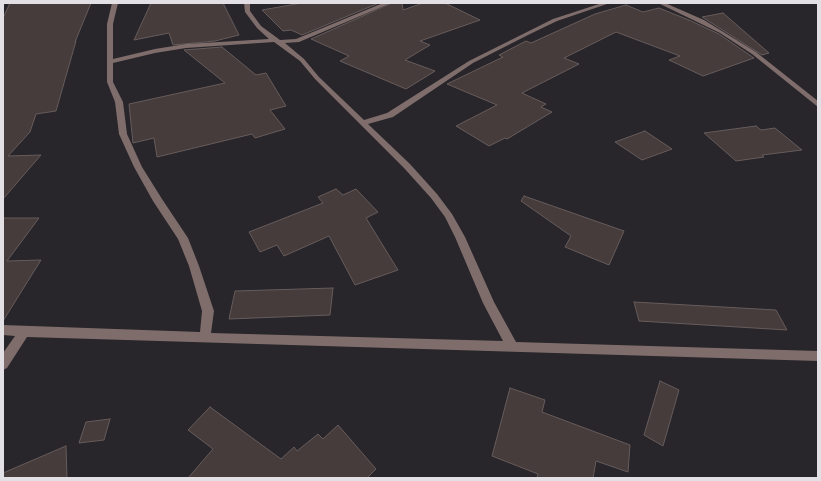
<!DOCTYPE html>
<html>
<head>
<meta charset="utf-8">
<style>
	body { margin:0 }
	#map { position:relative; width:821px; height:481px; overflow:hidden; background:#28252b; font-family:Barlow,sans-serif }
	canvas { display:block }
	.frame { position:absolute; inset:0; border:4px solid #e2e0e4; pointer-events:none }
</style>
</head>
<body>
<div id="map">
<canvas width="821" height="481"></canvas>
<div class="frame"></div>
</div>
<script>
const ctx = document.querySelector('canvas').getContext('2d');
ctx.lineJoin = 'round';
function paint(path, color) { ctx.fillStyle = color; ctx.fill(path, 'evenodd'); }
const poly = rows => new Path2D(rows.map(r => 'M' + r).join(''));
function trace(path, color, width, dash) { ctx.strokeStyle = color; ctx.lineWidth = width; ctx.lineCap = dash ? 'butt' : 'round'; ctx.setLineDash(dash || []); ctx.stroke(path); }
const building = poly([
	[10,3,91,3,75,42,76,41,56,111,36,114,30,132,8,156,41,155,3,199,3,18,10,3],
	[151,3,223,3,239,35,215,41,173,45,169,33,134,40,151,3],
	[302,3,379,3,302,35,291,30,283,31,262,10,302,3],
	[392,3,402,3,403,10,423,3,445,3,480,20,420,41,430,45,405,60,435,71,406,89,340,61,349,56,311,39,392,3],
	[626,5,643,12,659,8,689,20,719,34,754,58,703,76,669,60,680,56,616,32,564,58,579,64,522,93,546,104,541,107,552,112,507,139,505,138,489,146,456,126,497,105,447,84,503,57,499,55,526,41,531,43,595,14,626,5],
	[723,13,769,53,762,55,702,17,723,13],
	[222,47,256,75,266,73,286,106,270,110,285,129,255,138,252,134,157,157,154,138,133,143,129,104,225,83,184,50,222,47],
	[756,126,761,130,775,128,802,150,762,155,764,157,736,161,704,133,756,126],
	[645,131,672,149,642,160,615,142,645,131],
	[336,189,343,195,356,189,378,212,366,218,398,270,355,285,329,236,284,256,277,245,260,252,249,232,323,203,318,197,336,189],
	[524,196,624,231,609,265,565,247,571,236,521,201,524,196],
	[3,218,39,218,7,261,41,260,3,321,3,218],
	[333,288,330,315,229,319,235,291,333,288],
	[634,302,776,310,787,330,639,321,634,302],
	[660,381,679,390,663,446,644,435,660,381],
	[510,388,545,400,542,412,630,445,628,472,596,461,593,478,537,478,538,474,492,456,510,388],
	[210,407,281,459,294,447,297,451,318,434,323,439,338,425,376,469,367,478,188,478,213,449,188,430,210,407],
	[110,419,104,440,79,443,86,422,110,419],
	[66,446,67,478,3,478,3,473,66,446]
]);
const minor = poly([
	[112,3,118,3,113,24,113,59,155,49,186,44,269,39,257,28,245,12,244,3,250,3,250,11,261,26,280,40,296,39,383,3,391,3,299,42,285,43,304,59,319,77,364,120,387,113,469,61,553,19,602,3,610,3,557,21,528,35,473,63,393,117,368,124,410,164,437,194,452,214,465,237,494,302,516,342,818,351,818,361,27,337,7,368,3,370,3,353,15,336,3,335,3,325,200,332,202,311,189,266,178,239,153,201,134,167,119,134,115,102,107,82,107,24,112,3],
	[274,42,300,61,315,79,404,168,431,198,445,217,455,237,483,303,503,341,211,333,214,311,199,266,188,238,162,199,142,167,127,134,123,102,113,82,113,63,155,53,186,48,274,42],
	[658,3,665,3,704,20,756,52,818,101,818,107,752,54,720,33,658,3]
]);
paint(building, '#453c3b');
trace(building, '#665c5b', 1);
paint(minor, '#7e6d6b');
</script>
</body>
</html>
